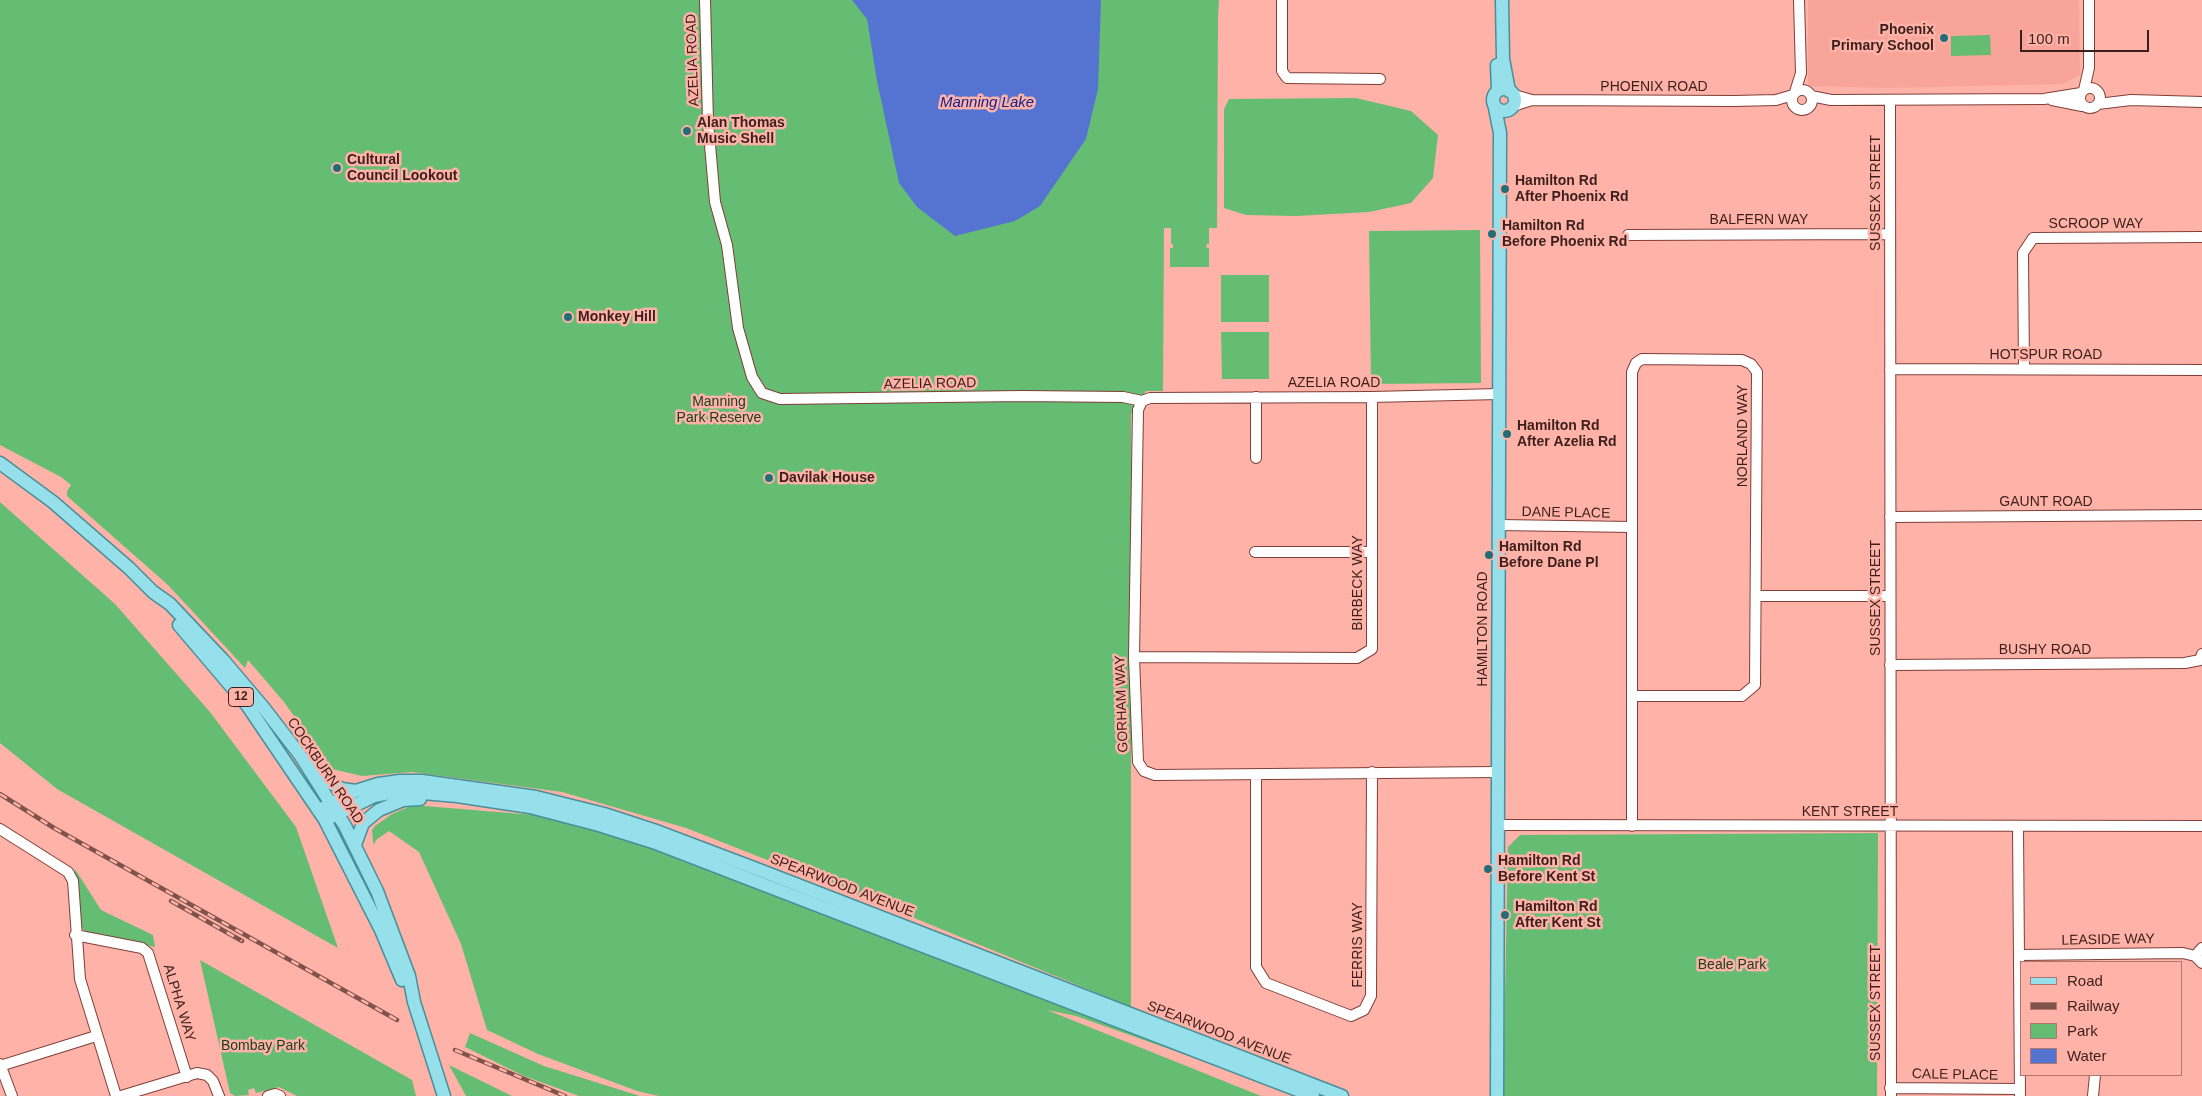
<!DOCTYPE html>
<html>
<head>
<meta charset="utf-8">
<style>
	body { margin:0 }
	#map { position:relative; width:2202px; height:1096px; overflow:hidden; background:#ffb2a7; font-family:Arial,sans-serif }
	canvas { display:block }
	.legend { position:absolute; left:2020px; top:961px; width:162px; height:115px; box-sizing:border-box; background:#ffb2a7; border:1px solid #b1776f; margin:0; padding:6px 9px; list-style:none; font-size:15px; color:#3c1f1c }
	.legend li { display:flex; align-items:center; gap:10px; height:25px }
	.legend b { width:25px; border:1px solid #b1776f }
	.scale { position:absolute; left:2020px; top:30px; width:129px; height:22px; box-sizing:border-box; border:2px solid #3c1f1c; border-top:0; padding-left:6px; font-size:15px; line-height:18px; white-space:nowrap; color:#3c1f1c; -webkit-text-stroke:4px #ffb2a7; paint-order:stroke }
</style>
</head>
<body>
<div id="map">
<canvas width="2202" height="1096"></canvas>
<ul class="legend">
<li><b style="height:6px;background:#95e0eb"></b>Road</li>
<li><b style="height:6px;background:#80524c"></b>Railway</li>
<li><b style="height:14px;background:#65bd73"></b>Park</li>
<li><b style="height:14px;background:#5574d1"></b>Water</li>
</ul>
<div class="scale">100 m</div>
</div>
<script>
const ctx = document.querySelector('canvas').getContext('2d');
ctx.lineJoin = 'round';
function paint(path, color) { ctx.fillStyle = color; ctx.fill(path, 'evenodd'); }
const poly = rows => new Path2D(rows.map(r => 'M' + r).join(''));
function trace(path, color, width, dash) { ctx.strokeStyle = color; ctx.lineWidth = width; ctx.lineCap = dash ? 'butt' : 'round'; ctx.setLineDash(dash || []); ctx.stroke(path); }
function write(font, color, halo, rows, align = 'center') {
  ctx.font = font + ' Arial,sans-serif'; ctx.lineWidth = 5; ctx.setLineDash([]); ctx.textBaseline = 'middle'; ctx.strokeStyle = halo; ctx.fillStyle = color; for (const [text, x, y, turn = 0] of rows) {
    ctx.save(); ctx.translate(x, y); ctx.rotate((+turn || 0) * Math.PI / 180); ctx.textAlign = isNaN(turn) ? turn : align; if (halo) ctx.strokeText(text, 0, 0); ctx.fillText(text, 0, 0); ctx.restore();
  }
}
const built = poly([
	[1808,0,2079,0,2080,75,2063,84,1889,88,1808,86]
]);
const green = poly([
	[0,0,1219,0,1218,17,1217,228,1209,228,1209,244,1206,244,1207,248,1209,248,1209,267,1170,267,1170,248,1173,248,1173,244,1171,244,1171,228,1164,228,1163,391,1146,391,1131,414,1131,1007,907,915,686,828,562,792,412,772,362,776,332,769,284,702,248,660,245,668,168,585,67,496,67,491,71,485,61,477,0,445],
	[1990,35,1991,55,1951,56,1951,36],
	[1356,98,1411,111,1438,135,1433,178,1411,203,1369,212,1296,216,1246,215,1224,208,1224,109,1229,99],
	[1480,230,1481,383,1371,384,1369,231],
	[1221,275,1269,275,1269,322,1221,322],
	[1221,332,1269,332,1269,379,1222,379],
	[0,502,115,604,210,712,296,827,338,948,57,789,0,743],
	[413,805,546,816,642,843,1254,1079,1076,1016,1047,1010,1261,1096,659,1096,637,1091,538,1054,487,1030,461,944,419,852,389,831,376,840,374,845,373,842,372,830,375,826,392,814],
	[1878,833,1877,1096,1503,1096,1508,847,1520,835],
	[75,869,101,910,153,935,155,947,88,933,82,928,78,922],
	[200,960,412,1080,416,1096,297,1096,279,1087,256,1093,254,1088,248,1090,249,1095,235,1096,230,1093],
	[470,1033,544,1066,640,1096,579,1096,524,1076,465,1047],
	[449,1065,512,1096,466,1096]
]);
const water = poly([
	[852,0,1101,0,1098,89,1086,139,1040,206,1015,221,955,236,917,207,899,183,877,81,867,19]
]);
const minor = poly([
	[705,0,708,122,715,202,727,245,738,328,752,377,762,393,780,399,1022,396,1123,397,1142,401,1150,398,1372,397,1499,394],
	[1282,0,1282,71,1287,78,1380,79],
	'2080 98a10 10 0 1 1 20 0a10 10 0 1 1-20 0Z',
	'1792 100a10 10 0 1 1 20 0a10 10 0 1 1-20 0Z',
	[2084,90,2089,68,2089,0],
	[1795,92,1801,73,1799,0],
	[1514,95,1532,100,1734,101,1776,100,1793,95],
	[1811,96,1831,100,2044,99,2081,93],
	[1890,100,1891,1096],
	[2052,100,2082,106],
	[2098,104,2131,100,2202,102],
	[1513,106,1532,100],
	[1628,235,1889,234],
	[2024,368,2023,253,2033,238,2202,237],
	[1890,369,2202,370],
	[1256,397,1256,458],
	[1142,401,1138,410,1134,657,1138,762,1144,771,1155,775,1498,772],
	[1890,517,2202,515],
	[1499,525,1632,527],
	[1255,552,1372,552],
	[1756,596,1890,596],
	[1134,657,1357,658,1372,649,1372,397],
	[1890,665,2185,663,2200,660,2202,654],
	[1632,696,1742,696,1755,685,1757,372,1751,364,1742,360,1642,359,1636,363,1632,372,1632,826],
	[1256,775,1256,967,1266,983,1351,1016,1364,1010,1371,996,1372,772],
	[1498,825,2202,826],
	[2018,826,2020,1096],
	[0,829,68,872,73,881,80,979,116,1096],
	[75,935,142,948,148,953,187,1077],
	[2020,955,2183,953,2195,956,2202,963],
	[2195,956,2202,948],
	[0,1064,12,1096],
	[0,1066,96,1036],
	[1890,1088,2020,1089],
	[121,1096,197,1073,207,1075,213,1081,219,1096],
	[268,1096,275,1094,280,1096],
	[2093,1096,2095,1075]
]);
const major = poly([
	[1502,0,1503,59,1509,91],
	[1497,65,1498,90],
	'1493 100a11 11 0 1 1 22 0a11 11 0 1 1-22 0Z',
	[1495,108,1500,133,1497,1096],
	[0,463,53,502,129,568,153,592,170,604,223,660,263,707,300,755,345,826,377,891,409,976,414,1002,444,1096],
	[179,625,247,705,325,820,381,930,402,980],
	[313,766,329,782,342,789,356,791],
	[319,810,356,791,378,784,400,781,422,781,536,797,604,814,659,832,762,871,1342,1096],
	[325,820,374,796,400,791,457,796,530,807,599,825,653,842,1313,1096],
	[355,845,363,823,379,810,403,800,420,799]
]);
const rail = poly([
	[0,794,54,828,397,1020],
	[171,901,242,941],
	[455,1050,565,1096]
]);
const markers = [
	[1944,38,5,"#236d77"],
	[687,131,5,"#236d77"],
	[337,168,5,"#236d77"],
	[1505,189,5,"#236d77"],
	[1492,234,5,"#236d77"],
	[568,317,5,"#236d77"],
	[1507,434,5,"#236d77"],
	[769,478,5,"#236d77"],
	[1489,555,5,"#236d77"],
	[1488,869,5,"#236d77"],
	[1505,915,5,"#236d77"]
];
const shields = [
	[241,697,25]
];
const shieldNames = [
	["12",241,697]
];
const poiNames = [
	["Phoenix",1934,30,"right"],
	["Primary School",1934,46,"right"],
	["Alan Thomas",697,123],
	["Music Shell",697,139],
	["Cultural",347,160],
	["Council Lookout",347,176],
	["Hamilton Rd",1515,181],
	["After Phoenix Rd",1515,197],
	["Hamilton Rd",1502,226],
	["Before Phoenix Rd",1502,242],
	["Monkey Hill",578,317],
	["Hamilton Rd",1517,426],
	["After Azelia Rd",1517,442],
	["Davilak House",779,478],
	["Hamilton Rd",1499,547],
	["Before Dane Pl",1499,563],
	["Hamilton Rd",1498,861],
	["Before Kent St",1498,877],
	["Hamilton Rd",1515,907],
	["After Kent St",1515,923]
];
const streetNames = [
	["AZELIA ROAD",693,60,-92],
	["PHOENIX ROAD",1654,87],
	["SUSSEX STREET",1876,193,-90],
	["BALFERN WAY",1759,220],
	["SCROOP WAY",2096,224],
	["HOTSPUR ROAD",2046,355],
	["AZELIA ROAD",1334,383],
	["AZELIA ROAD",930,384,-1],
	["NORLAND WAY",1743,436,-90],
	["GAUNT ROAD",2046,502],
	["DANE PLACE",1566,513,1],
	["BIRBECK WAY",1358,583,-90],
	["SUSSEX STREET",1876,598,-90],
	["HAMILTON ROAD",1483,629,-90],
	["BUSHY ROAD",2045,650],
	["GORHAM WAY",1122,704,-92],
	["COCKBURN ROAD",325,771,56],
	["KENT STREET",1850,812],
	["SPEARWOOD AVENUE",842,886,21],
	["LEASIDE WAY",2108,940,-1],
	["FERRIS WAY",1358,945,-90],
	["ALPHA WAY",179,1003,73],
	["SUSSEX STREET",1876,1003,-90],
	["SPEARWOOD AVENUE",1219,1033,21],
	["CALE PLACE",1955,1075,1]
];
const parkNames = [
	["Manning",719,402],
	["Park Reserve",719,418],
	["Beale Park",1732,965],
	["Bombay Park",263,1046]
];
const waterNames = [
	["Manning Lake",987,103]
];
paint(built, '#f9a499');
paint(green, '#65bd73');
paint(water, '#5574d1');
trace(minor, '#803e37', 12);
trace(major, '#488f99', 15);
trace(minor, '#fff', 10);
trace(major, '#95e0eb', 12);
trace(rail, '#80524c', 4.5);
trace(rail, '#ffb2a7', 2.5, [8]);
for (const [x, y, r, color] of markers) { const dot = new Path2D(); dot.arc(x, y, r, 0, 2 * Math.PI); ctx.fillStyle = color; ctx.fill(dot); trace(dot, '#ffb2a7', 2); }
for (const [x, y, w] of shields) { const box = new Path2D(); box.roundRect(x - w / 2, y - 9.5, w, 19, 4); ctx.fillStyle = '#ffb2a7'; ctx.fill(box); trace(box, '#3c1f1c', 1); }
write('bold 12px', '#3c1f1c', null, shieldNames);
write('bold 14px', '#3c1f1c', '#ffb2a7', poiNames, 'left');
write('14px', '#3c1f1c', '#ffb2a7', streetNames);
write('14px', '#194020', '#ffb2a7', parkNames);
write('italic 15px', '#13208e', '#ffb2a7', waterNames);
</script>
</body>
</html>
